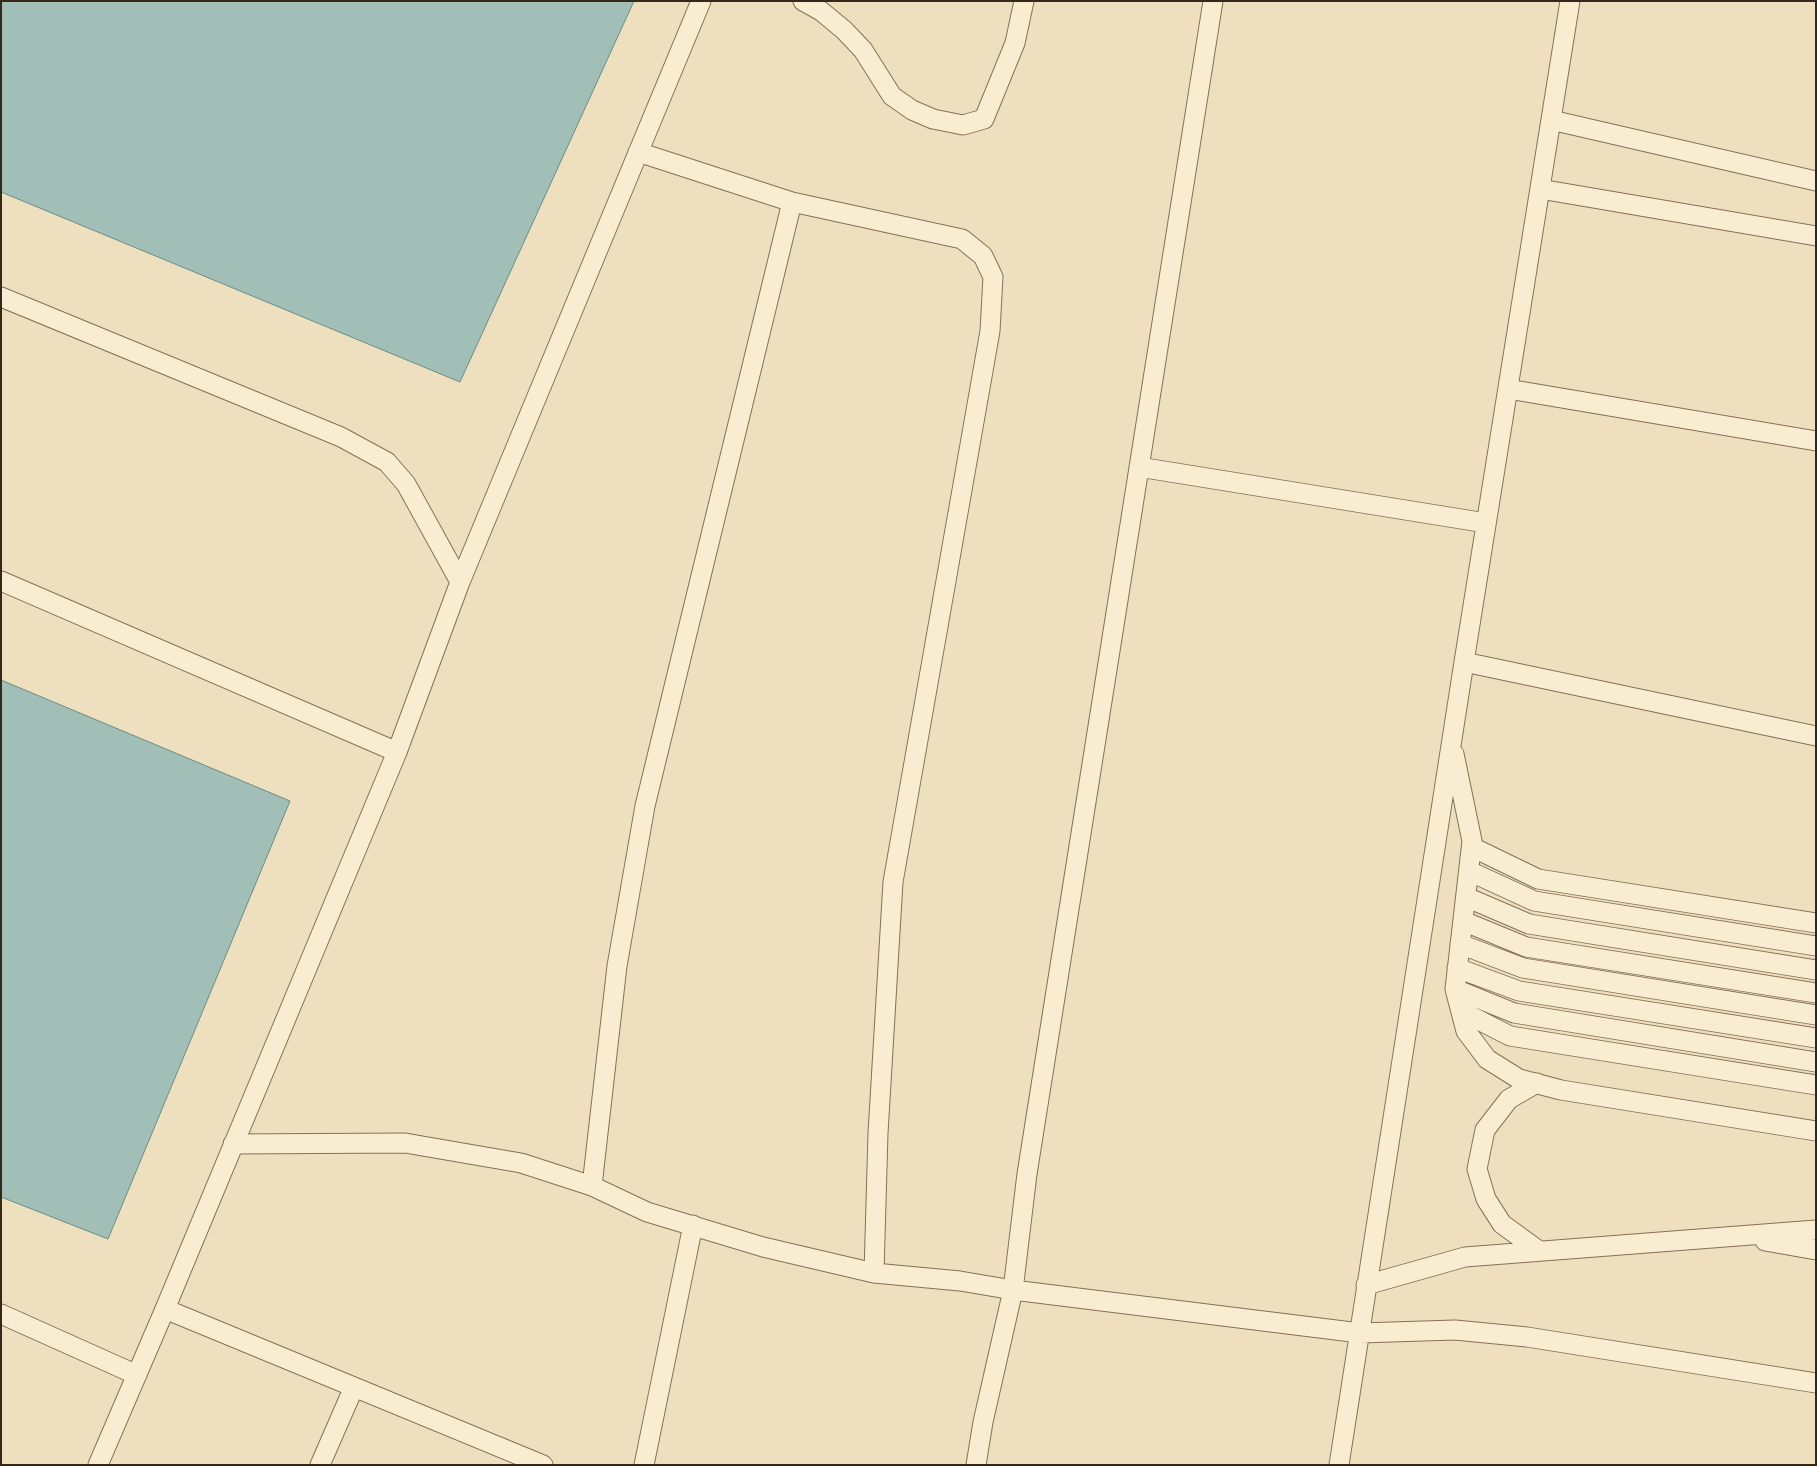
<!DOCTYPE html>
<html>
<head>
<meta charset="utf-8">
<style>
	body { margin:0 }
	#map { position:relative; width:1817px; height:1466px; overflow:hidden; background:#eee0be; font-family:"Noto Serif",serif }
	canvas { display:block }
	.frame { position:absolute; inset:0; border:2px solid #35281b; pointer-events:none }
</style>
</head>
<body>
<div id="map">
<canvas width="1817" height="1466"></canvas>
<div class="frame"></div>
</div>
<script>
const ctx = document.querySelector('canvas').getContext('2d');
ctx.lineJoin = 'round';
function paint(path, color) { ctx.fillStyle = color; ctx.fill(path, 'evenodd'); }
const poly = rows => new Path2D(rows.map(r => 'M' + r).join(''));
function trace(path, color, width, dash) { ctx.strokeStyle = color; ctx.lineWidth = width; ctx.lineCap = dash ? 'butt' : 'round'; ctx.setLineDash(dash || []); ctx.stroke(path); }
const water = poly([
	[1,1,634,1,460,382,1,192,1,1],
	[1,680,290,801,108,1239,1,1197,1,680]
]);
const lane = poly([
	[803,1,821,11,844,30,863,50,892,96,912,110,933,119,963,125,984,119,1015,43,1024,1],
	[1551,120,1816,181],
	[638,152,792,202,962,239,983,256,993,277,990,331,893,882,878,1133,874,1273],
	[1540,189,1816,236],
	[1,297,341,437,387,462,406,484,460,582],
	[1508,389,1816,441],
	[1139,467,1486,523],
	[1,581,397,752],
	[1464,662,1816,736],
	[1454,754,1472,841,1455,989,1466,1031,1487,1059,1519,1079,1561,1090,1816,1131],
	[1472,847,1538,879,1816,923],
	[1469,871,1534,901,1816,946],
	[1466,897,1529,924,1816,970],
	[1463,921,1526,947,1816,993],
	[1460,944,1523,968,1816,1015],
	[1457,968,1519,991,1816,1038],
	[1455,989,1514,1013,1816,1062],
	[1461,1011,1510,1036,1816,1085],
	[1537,1083,1509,1099,1485,1130,1477,1169,1486,1199,1502,1224,1539,1251],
	[233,1144,405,1143,521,1163,592,1186,647,1212,763,1247,874,1273,960,1281,1013,1290,1360,1333,1455,1330,1527,1337,1816,1383],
	[592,1186,617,966,645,806,792,202],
	[1765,1241,1816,1250],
	[1366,1285,1465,1257,1816,1230],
	[165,1309,543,1465],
	[1,1314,137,1375],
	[98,1465,165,1309,397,752,460,582,701,1],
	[320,1465,354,1387],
	[644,1465,693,1225],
	[976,1465,983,1422,1013,1290,1027,1174,1213,1],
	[1339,1465,1464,662,1570,1]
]);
paint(water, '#a1bfb7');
trace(water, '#698c84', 1);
trace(lane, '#867057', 21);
trace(lane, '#f9edd1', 19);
</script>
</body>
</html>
